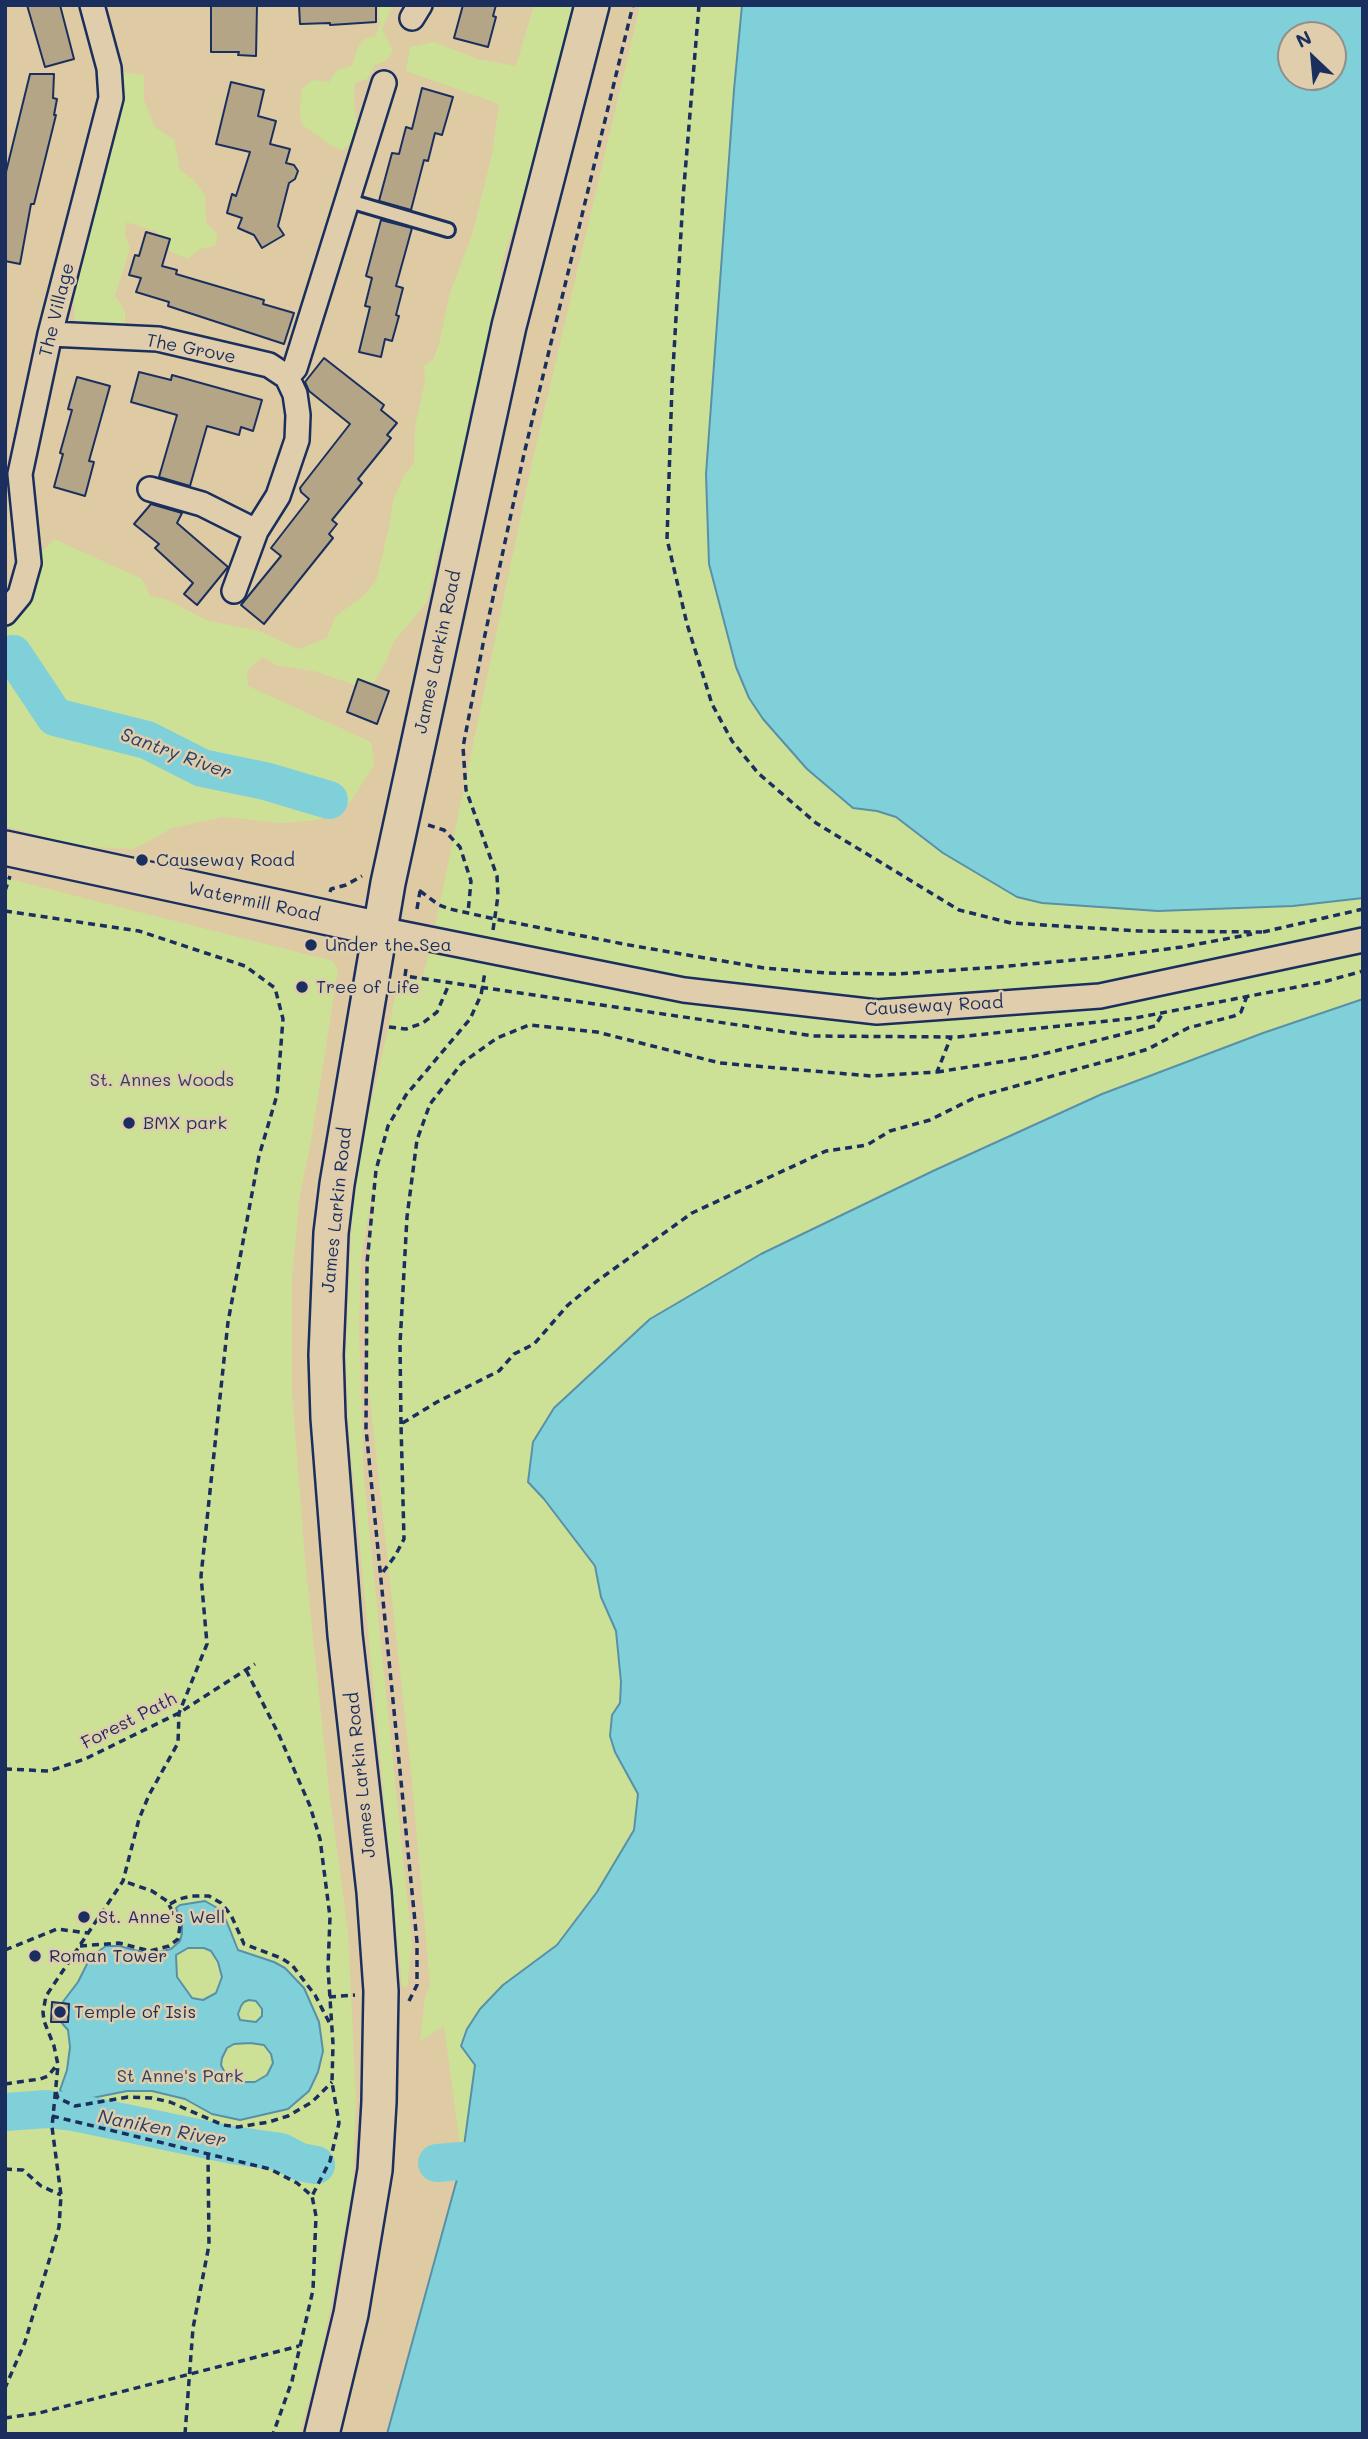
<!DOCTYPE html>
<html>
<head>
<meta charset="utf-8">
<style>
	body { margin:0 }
	#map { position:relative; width:1368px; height:2439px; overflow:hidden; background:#decaa3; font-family:Mali,sans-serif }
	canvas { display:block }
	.frame { position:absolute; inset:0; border:7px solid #1b2f5e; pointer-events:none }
	.north { position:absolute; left:1277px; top:21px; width:70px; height:70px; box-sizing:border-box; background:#dfcdab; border:2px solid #918e8c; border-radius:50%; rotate:334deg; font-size:19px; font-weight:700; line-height:28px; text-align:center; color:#1b2f5e }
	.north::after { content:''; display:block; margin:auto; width:24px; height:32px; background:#1b2f5e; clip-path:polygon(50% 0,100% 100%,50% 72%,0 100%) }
</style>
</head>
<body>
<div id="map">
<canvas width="1368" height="2439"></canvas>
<div class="frame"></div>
<div class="north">N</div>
</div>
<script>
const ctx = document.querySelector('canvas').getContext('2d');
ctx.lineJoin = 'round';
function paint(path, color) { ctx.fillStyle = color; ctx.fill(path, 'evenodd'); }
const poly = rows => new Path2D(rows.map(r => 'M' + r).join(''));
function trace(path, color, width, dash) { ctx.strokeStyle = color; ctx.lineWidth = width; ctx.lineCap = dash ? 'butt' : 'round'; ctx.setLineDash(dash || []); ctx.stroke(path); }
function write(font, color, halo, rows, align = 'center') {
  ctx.font = font + ' Mali,sans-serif'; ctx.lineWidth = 5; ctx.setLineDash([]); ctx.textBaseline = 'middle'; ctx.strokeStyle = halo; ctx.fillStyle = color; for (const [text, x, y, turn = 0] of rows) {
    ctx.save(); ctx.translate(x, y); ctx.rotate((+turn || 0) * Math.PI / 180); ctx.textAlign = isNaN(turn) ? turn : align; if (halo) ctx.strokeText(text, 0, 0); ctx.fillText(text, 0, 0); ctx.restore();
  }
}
const green = poly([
	[378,5,393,5,382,29,393,51,386,61,375,65,367,79,355,83,354,97,357,127,353,142,343,150,332,146,301,124,300,107,302,89,312,80,329,82,337,70,352,66,358,47,365,39,376,36,380,23],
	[534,5,573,5,554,83,542,118,536,154,501,266,499,295,492,309,493,325,483,361,482,380,469,410,470,434,462,473,455,489,445,541,438,552,427,602,394,641,387,659,374,682,355,685,314,671,276,665,262,657,247,671,248,686,371,742,374,765,349,804,318,820,281,823,224,817,172,828,134,849,77,846,5,826,5,633,35,580,43,550,54,539,142,579,150,596,168,600,208,621,257,630,298,649,327,638,335,617,364,595,376,581,390,523,393,500,404,476,414,463,415,427,425,381,424,366,433,360,439,344,450,293,473,232,492,154,499,104,406,71,410,47,434,42,477,59,516,66],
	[640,5,1363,5,1363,2434,387,2434,462,2161,444,2026,420,2041,425,1997,430,1985,411,1771,366,1365,367,1263,375,1179,361,1258,359,1328,364,1479,412,1945,407,1987,402,1986,349,1433,346,1362,352,1215,360,1152,397,990,415,979,422,980,432,940,533,458],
	[1291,35,1333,35,1333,77,1291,77],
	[119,72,144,75,144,100,155,127,174,140,180,170,193,180,205,195,206,222,217,234,216,245,200,249,188,259,171,252,156,231,126,222,125,234,130,248,115,296,125,311,125,325,113,329,79,323,75,320,73,291],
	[5,878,333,961,338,969,311,1142,300,1194,292,1278,292,1393,305,1559,329,1791,348,1931,356,2101,353,2184,323,2346,300,2434,5,2434]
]);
const water = poly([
	[742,5,1363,5,1363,898,1293,906,1158,911,1042,903,1017,897,943,853,896,817,877,811,853,808,807,769,763,719,749,698,736,667,709,564,706,474,734,90,742,5],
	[1291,35,1333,35,1333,77,1291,77,1291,35],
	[1363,999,1363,2434,387,2434,462,2161,475,2065,461,2046,467,2029,480,2009,503,1985,557,1945,597,1892,634,1830,638,1794,615,1752,610,1736,612,1715,620,1703,621,1682,616,1631,601,1597,595,1566,544,1499,528,1482,533,1442,554,1408,650,1319,761,1254,933,1171,1102,1094,1263,1033,1363,999],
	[205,1901,219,1909,226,1920,238,1950,274,1962,285,1968,304,1988,319,2022,323,2051,318,2072,309,2091,288,2109,240,2120,212,2114,185,2099,152,2091,127,2091,82,2100,64,2096,60,2090,67,2070,70,2047,68,2030,61,2022,68,2022,69,2004,62,2003,78,1982,87,1964,93,1955,106,1946,119,1946,150,1954,171,1949,180,1941,182,1933,182,1925,176,1908,180,1905,205,1901],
	[188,1948,204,1948,211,1951,218,1962,222,1977,216,1993,203,2000,192,1998,177,1977,176,1955,188,1948],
	[249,2000,256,2001,262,2009,262,2016,256,2022,240,2020,238,2014,241,2006,244,2002,249,2000],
	[250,2043,264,2045,271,2054,273,2063,267,2075,255,2082,238,2082,226,2075,221,2065,222,2058,227,2048,234,2044,250,2043]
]);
const river = poly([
	[13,654,55,717,147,740,202,768,265,781,329,800],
	[5,2112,47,2109,73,2112,232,2145,281,2152,300,2162,316,2165],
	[437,2163,462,2161]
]);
const building = poly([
	[27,5,60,5,74,59,45,67,27,5],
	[211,5,257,5,256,56,238,55,239,52,211,52,211,5],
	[299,5,376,5,376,22,330,25,330,23,300,24,299,5],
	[463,5,496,5,493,16,496,17,488,47,454,38,463,5],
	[30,74,54,74,53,98,57,99,54,115,56,115,34,204,31,204,20,264,5,261,5,176,30,74],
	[231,82,264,90,258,116,276,121,270,144,290,149,286,163,294,165,298,171,295,179,289,183,278,226,284,235,262,248,254,235,238,228,242,218,227,213,232,194,236,196,250,152,216,144,231,82],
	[422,88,453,97,442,135,435,133,428,161,424,160,411,210,379,201,392,153,399,154,406,127,412,129,422,88],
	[381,220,412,228,396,286,403,288,396,315,399,316,392,341,385,339,381,357,359,352,370,307,365,306,372,278,366,276,381,220],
	[146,232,170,239,162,266,177,270,176,274,264,300,263,304,294,313,284,344,168,306,169,302,136,292,141,278,129,275,135,255,139,256,146,232],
	[324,358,384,405,381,410,397,423,387,435,391,438,358,479,362,483,332,520,337,524,329,534,333,538,264,624,241,605,281,556,271,548,309,499,301,492,300,488,350,424,309,391,305,382,324,358],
	[139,372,171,380,172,375,262,400,253,431,241,427,239,435,207,426,190,486,159,477,177,415,131,402,139,372],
	[77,377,110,386,89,461,94,462,85,496,54,487,63,454,60,453,72,410,68,409,77,377],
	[151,504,182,513,177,523,228,567,197,605,184,594,193,583,155,548,159,544,134,524,151,504],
	[358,679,389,691,377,724,347,712,358,679],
	[52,2002,69,2004,68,2022,51,2022,52,2002]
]);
const path = poly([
	[699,5,683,198,672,386,667,539,687,624,712,704,732,741,758,773,816,823,959,910,1011,923,1138,931,1262,932],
	[428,825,444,830,460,847,471,881,468,913],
	[5,891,10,876],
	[420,891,439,905,450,909,495,919,629,945,764,968,826,973,897,974,998,967,1106,957,1182,947,1252,934],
	[330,892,331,889,346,885,362,876],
	[417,909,420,891,418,891],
	[5,911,139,931,245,966,275,988,283,1019,277,1095,259,1156,228,1322,201,1576,207,1644,179,1713,178,1743,149,1795,139,1819,123,1881,46,1996,43,2012,44,2021,54,2046,58,2065,52,2127,61,2195,59,2227,25,2342,5,2388],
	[493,930,498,896,497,876,466,790,463,747,483,644,524,454,633,5],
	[1263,932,1363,909],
	[406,969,405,976,813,1036,957,1037,1135,1018,1323,982,1363,971],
	[389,1027,406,1029,423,1023,437,1012,450,982],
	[937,1072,1031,1057,1155,1026,1163,1013],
	[401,1424,400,1344,407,1217,417,1140,430,1104,462,1063,497,1038,529,1025,597,1032,720,1063,871,1076,937,1072,951,1037],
	[383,1572,395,1556,404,1539,401,1424,437,1402,499,1371,514,1354,534,1344,568,1305,597,1281,692,1213,826,1151,867,1145,890,1131,930,1120,976,1097,1132,1054,1148,1049,1188,1028,1234,1016,1241,1012,1247,996],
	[246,1670,279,1735,310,1806,320,1839,330,1917,328,1968,333,2044,332,2082,339,2123,330,2161,312,2196],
	[5,1769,49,1771,85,1759,179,1713,255,1664],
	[170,1904,179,1899,192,1896,209,1896,221,1903,231,1915,244,1944,281,1958,292,1965,315,1995,330,2024],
	[80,1946,119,1943,150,1951,169,1946,178,1939,180,1926,167,1901,152,1891,123,1881],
	[5,1950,57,1929,88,1933],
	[329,1997,355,1995],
	[409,2001,417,1985,417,1942,366,1429,367,1263,376,1170,388,1126,406,1095,470,1019,481,995,485,972],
	[5,2084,40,2079,48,2076,56,2066],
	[56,2092,58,2098,75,2106,128,2097,152,2098,170,2102,223,2125,238,2127,269,2122,288,2116,312,2102,332,2082],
	[52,2116,270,2169,297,2183,312,2196,316,2216,313,2290,292,2381,273,2434],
	[5,2169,23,2170,41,2186,61,2195],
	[5,2418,39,2413,299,2346],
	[185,2434,193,2328,209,2245,208,2154]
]);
const service = poly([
	[346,200,448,230]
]);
const minor = poly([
	[412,18,420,5],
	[50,334,158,339,269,365,287,377,295,394,298,415,297,440,278,496,256,531,234,591],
	[287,377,295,368,384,83],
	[150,489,202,504,256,531],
	[5,613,20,595,29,563,20,474,50,334,111,98,109,68,92,5],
	[380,929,684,990,877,1012,1100,996,1363,940]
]);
const secondary = poly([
	[5,848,380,929],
	[322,2434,351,2314,375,2170,379,2102,381,1991,374,1892,345,1635,328,1418,326,1355,331,1233,337,1184,388,883,509,326,592,5]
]);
const markers = [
	[142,860,7,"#1b2f5e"],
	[311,945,7,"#1b2f5e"],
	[302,987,7,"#1b2f5e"],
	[129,1123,7,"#1b2f5e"],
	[84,1917,7,"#1b2f5e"],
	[35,1956,7,"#1b2f5e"],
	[60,2012,7,"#1b2f5e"]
];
const streetNames = [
	["The Village",57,310,-76],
	["The Grove",191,349,11],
	["James Larkin Road",438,652,-78],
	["Watermill Road",254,902,12],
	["Causeway Road",934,1006,-3],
	["James Larkin Road",337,1210,-84],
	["Forest Path",129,1721,-27],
	["James Larkin Road",361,1775,-96]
];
const poiNames = [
	["Causeway Road",156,860],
	["Under the Sea",325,945],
	["Tree of Life",316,987],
	["BMX park",143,1123],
	["St. Anne's Well",98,1917],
	["Roman Tower",49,1956],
	["Temple of Isis",74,2012]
];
const parkNames = [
	["St. Annes Woods",162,1080],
	["St Anne's Park",180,2076]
];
const waterNames = [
	["Santry River",176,754,20],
	["Naniken River",162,2129,11]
];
paint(green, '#cde196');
paint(water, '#80d0da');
trace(water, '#5890a8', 2);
trace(river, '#80d0da', 38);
paint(building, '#b5a587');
trace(building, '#1b2f5e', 2);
trace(service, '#1b2f5e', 18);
trace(minor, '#1b2f5e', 28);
trace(secondary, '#1b2f5e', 38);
trace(path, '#1b2f5e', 3.5, [7, 5]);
trace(service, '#dfcdab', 12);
trace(minor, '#dfcdab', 23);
trace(secondary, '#dfcdab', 33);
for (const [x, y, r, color] of markers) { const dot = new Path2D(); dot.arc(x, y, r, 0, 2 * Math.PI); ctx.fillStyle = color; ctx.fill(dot); trace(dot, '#dfcdab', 2.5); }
write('18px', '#1b2f5e', '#dfcdab', streetNames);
write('18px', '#1b2f5e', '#dfcdab', poiNames, 'left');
write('18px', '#2d4164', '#dfcdab', parkNames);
write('italic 19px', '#253f6a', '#dfcdab', waterNames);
</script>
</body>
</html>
